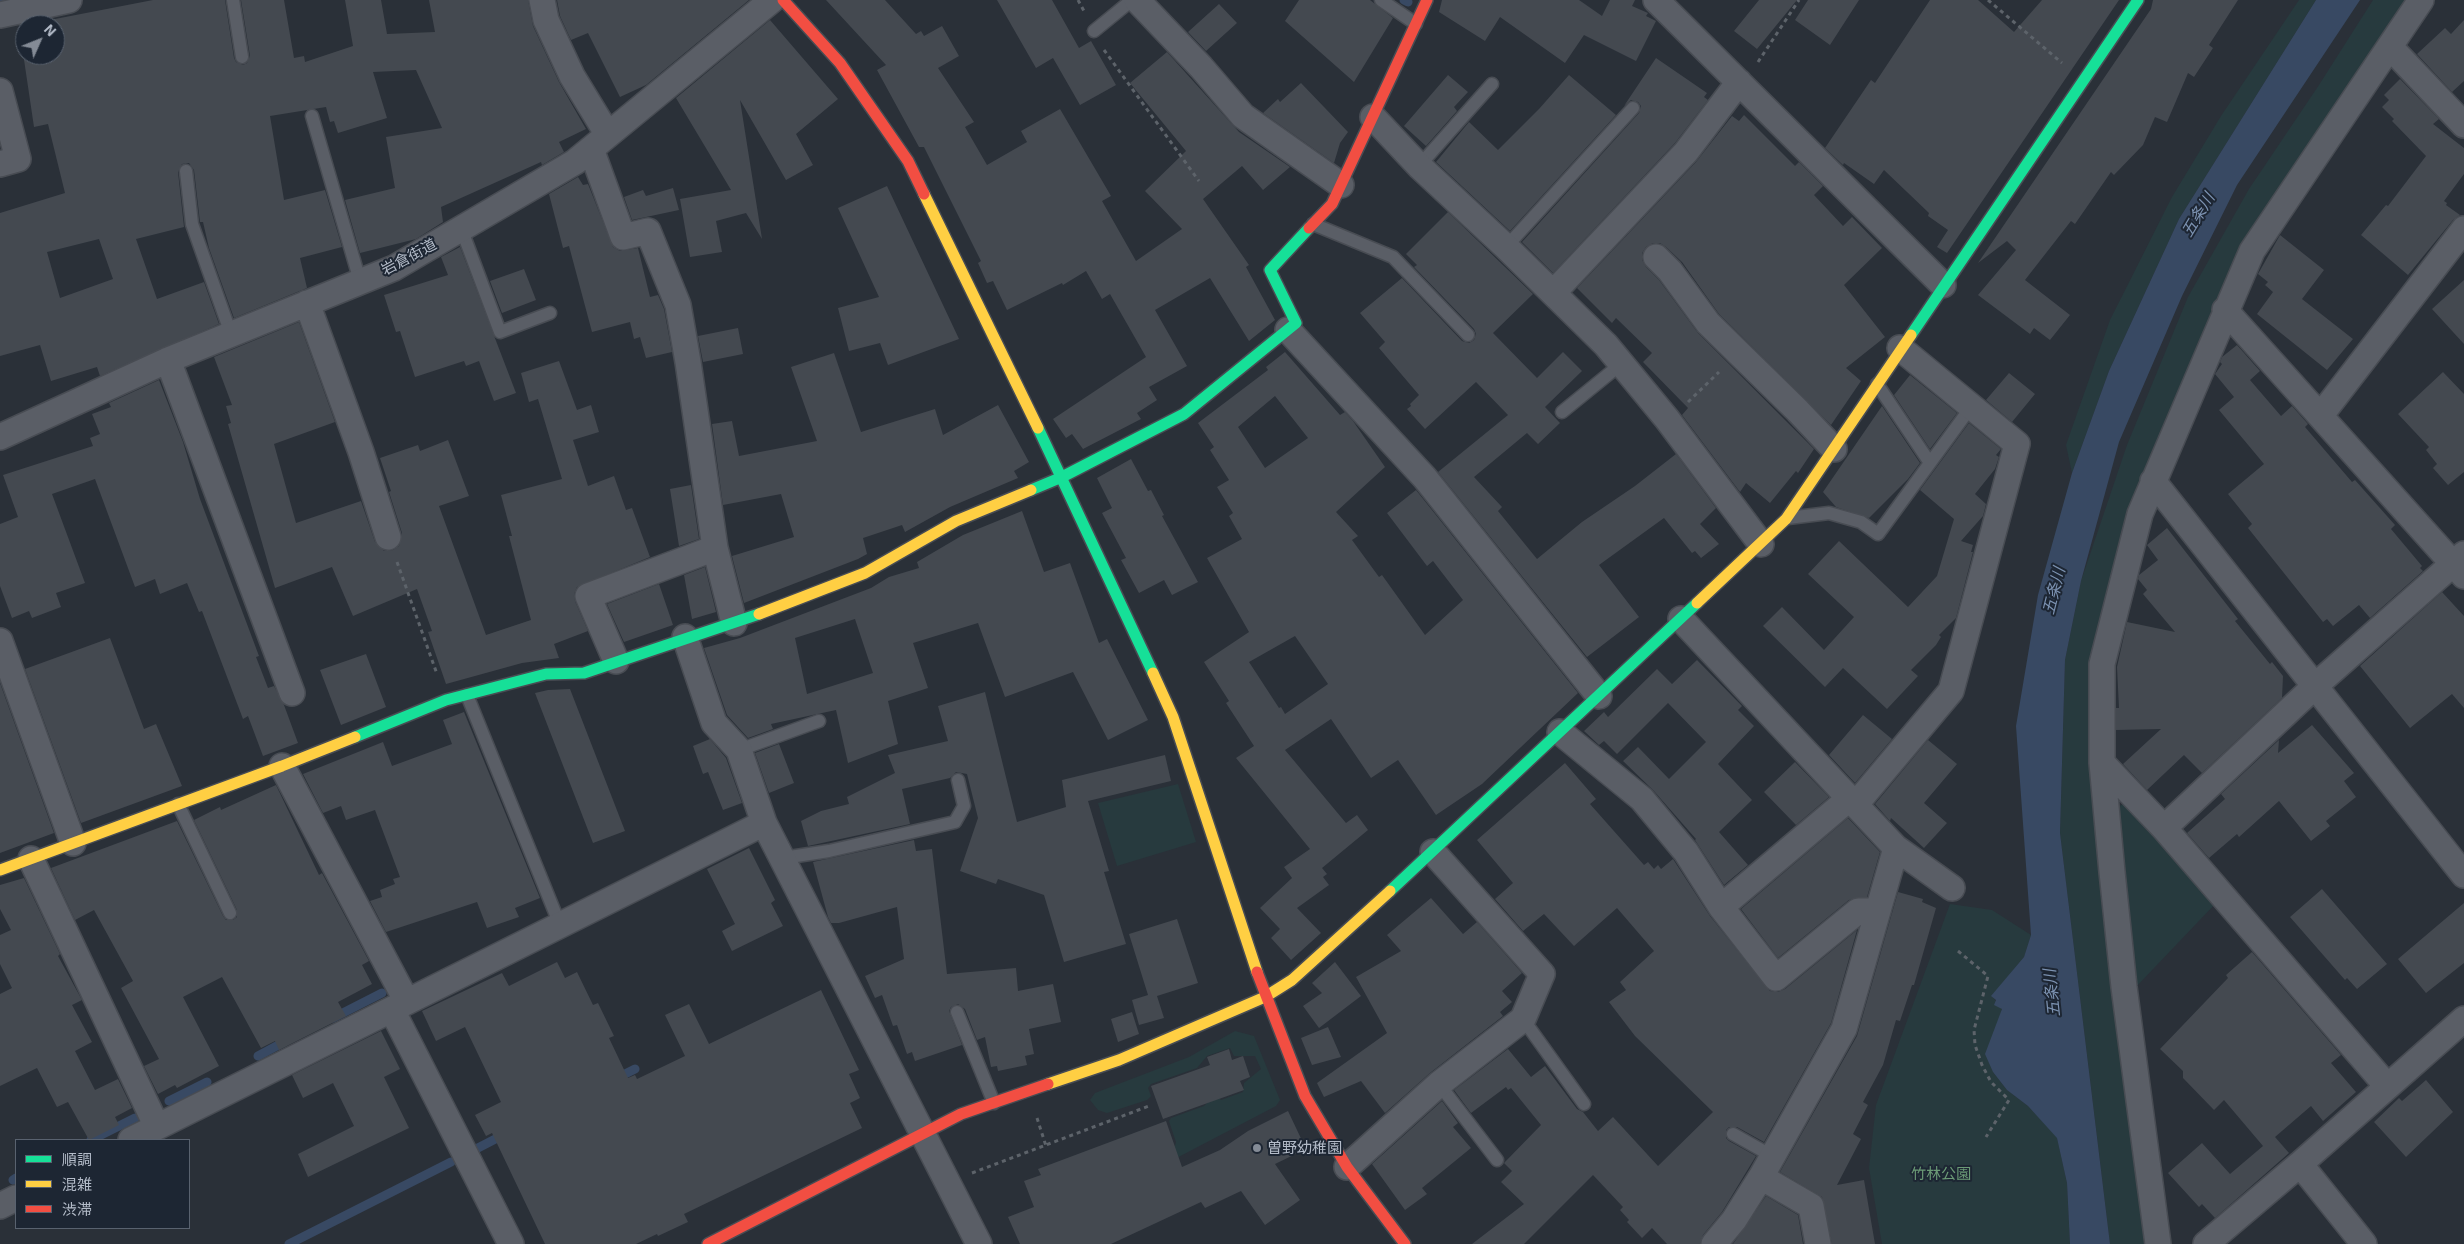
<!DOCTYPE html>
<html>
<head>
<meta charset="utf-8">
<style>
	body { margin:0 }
	#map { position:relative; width:2464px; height:1244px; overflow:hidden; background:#2a3038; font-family:"Exo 2","Noto Sans JP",sans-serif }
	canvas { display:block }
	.legend { position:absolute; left:15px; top:1139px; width:175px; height:90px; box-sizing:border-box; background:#1d2633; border:1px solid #59626f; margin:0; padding:6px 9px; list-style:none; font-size:15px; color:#b4bcc9 }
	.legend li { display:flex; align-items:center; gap:10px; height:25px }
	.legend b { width:25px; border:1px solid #59626f }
	.north { position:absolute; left:15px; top:15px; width:50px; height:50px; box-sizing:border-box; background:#1d2633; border:1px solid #59626f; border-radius:50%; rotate:46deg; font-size:14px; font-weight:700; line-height:20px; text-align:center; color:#b4bcc9 }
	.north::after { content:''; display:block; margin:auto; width:18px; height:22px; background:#848b96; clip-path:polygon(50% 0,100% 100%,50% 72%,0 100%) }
</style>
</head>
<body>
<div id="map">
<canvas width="2464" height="1244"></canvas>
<ul class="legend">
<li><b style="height:6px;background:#16e098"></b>順調</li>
<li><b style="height:6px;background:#ffcf43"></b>混雑</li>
<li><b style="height:6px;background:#f24e42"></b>渋滞</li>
</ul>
<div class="north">N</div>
</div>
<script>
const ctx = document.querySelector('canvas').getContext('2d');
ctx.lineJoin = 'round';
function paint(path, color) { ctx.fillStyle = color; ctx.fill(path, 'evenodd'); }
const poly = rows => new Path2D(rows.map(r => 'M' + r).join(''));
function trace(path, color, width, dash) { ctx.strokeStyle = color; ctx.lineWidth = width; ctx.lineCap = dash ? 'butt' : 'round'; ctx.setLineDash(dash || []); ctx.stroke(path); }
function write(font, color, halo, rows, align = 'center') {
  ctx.font = font + ' "Exo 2","Noto Sans JP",sans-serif'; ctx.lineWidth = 4; ctx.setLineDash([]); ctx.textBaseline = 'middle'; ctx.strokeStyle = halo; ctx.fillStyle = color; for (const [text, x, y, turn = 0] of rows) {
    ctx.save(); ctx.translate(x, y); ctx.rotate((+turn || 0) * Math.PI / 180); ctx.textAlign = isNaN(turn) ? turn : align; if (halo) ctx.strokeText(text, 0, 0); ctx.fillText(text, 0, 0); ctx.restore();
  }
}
const green = poly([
	[2299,0,2316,0,2179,219,2109,371,2072,473,2066,445,2110,320,2172,197,2221,116],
	[2373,0,2410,0,2245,238,2224,286,2095,644,2147,1244,2110,1244,2060,833,2065,660,2081,581,2127,445,2188,297,2249,189,2319,85],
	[1178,784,1196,842,1117,866,1098,803],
	[2127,802,2216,903,2135,988,2116,808],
	[1950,904,1992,910,2031,935,2024,957,1992,996,2002,1009,1993,1072,2007,1090,2028,1106,2057,1137,2067,1183,2070,1244,1882,1244,1869,1168,1876,1105],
	[1235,1031,1254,1036,1280,1100,1276,1106,1146,1174,1175,1146,1176,1142,1169,1121,1171,1118,1204,1106,1215,1095,1221,1100,1243,1092,1244,1083,1261,1069,1255,1056,1234,1056,1230,1048,1207,1056,1197,1068,1151,1084,1148,1088,1151,1096,1147,1100,1107,1113,1098,1110,1090,1100,1095,1093,1189,1057]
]);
const water = poly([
	[2316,0,2360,0,2237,185,2182,296,2119,442,2081,581,2065,660,2060,833,2110,1244,2070,1244,2067,1183,2057,1138,2028,1106,2007,1090,1993,1072,1985,1054,2002,1009,1994,1005,1996,1000,1991,996,2024,957,2031,935,2016,726,2038,595,2072,473,2109,371,2179,219]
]);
const stream = poly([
	[1404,0,1408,2],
	[0,1,4,0],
	[333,1018,382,993],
	[258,1056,284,1042],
	[617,1078,635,1069],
	[169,1101,207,1082],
	[91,1140,135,1118],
	[476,1149,505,1134],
	[13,1180,16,1178],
	[289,1244,451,1162]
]);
const building = poly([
	[153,0,225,0,234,58,236,62,243,65,247,63,250,56,241,0,284,0,294,58,304,56,305,62,353,46,345,0,381,0,387,34,435,32,429,0,528,0,533,26,559,82,586,129,559,142,564,152,542,165,541,162,441,207,443,222,416,239,360,253,345,200,395,188,386,137,442,128,416,70,373,72,387,118,338,133,334,121,330,122,326,107,270,116,284,200,325,190,342,247,300,258,307,288,234,318,209,248,203,222,200,222,194,170,189,163,182,164,178,172,184,227,136,239,157,299,204,282,219,324,100,376,97,367,51,381,40,345,0,356,0,213,65,193,48,124,34,127,19,26],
	[25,25,55,25,55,55,25,55],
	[99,239,113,279,60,298,47,252],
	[557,0,749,0,646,85,620,97,588,33,571,40,560,16],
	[826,0,885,0,916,34,921,31,924,36,942,26,959,56,938,68,974,122,965,127,987,165,1027,142,1021,131,1060,109,1111,196,1102,201,1136,261,1182,229,1145,191,1186,151,1130,83,1167,52,1239,132,1290,167,1263,190,1242,166,1203,199,1249,265,1246,267,1275,320,1249,341,1210,278,1155,310,1187,366,1149,387,1157,400,1137,413,1141,419,1083,449,1072,434,1066,438,1053,419,1146,357,1110,294,1102,299,1086,271,1063,285,1062,283,1007,310,993,281,987,283,978,263,981,261,924,147,919,147,877,70,886,65],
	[997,0,1052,0,1079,48,1091,41,1116,85,1080,105,1053,58,1036,68],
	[1299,0,1370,0,1393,18,1354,82,1285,21],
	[1442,0,1579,0,1602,16,1610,0,1635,0,1632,6,1648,13,1646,16,1656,21,1636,61,1584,35,1565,63,1500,17,1485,41,1439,12],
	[1759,0,1797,0,1757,49,1734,31],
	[1808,0,1859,0,1830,45,1795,20],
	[1930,0,1978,0,2014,32,2042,0,2119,0,1947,253,1937,247,1948,230,1928,216,1929,213,1884,170,1874,184,1844,163,1843,165,1825,148,1871,80,1875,83],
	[2153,0,2238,0,2209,45,2213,48,2194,77,2188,73,2167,122,2155,117,2143,145,2114,175,2111,172,2075,224,2071,221,2025,280,2070,315,2050,340,2034,328,2030,334,1978,295,2016,250,2007,241,1978,263,2151,9],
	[1219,4,1237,23,1206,51,1188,32],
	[770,20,838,99,796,134,813,165,786,180,740,100,762,239,746,213,716,221,722,252,690,257,680,199,731,190,676,98],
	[2464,20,2464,81,2452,92,2417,54,2445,28,2451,34],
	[1656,58,1707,93,1704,97,1708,100,1675,143,1553,273,1522,242,1639,113,1641,106,1638,102,1631,100,1624,106],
	[1448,75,1468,92,1454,107,1457,111,1426,146,1404,126],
	[1569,75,1616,115,1510,231,1436,162,1469,122,1498,150,1539,109],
	[2400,79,2439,119,2433,124,2464,148,2464,174,2444,201,2447,203,2446,205,2460,215,2453,220,2408,275,2361,235,2386,205,2388,206,2426,156,2392,121,2394,119,2382,107,2389,100,2384,95],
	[1301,83,1348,132,1340,143,1334,163,1263,113,1278,99,1280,102],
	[1744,115,1795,166,1799,162,1823,186,1814,195,1843,226,1852,217,1882,248,1844,285,1885,337,1846,368,1861,381,1831,425,1719,314,1682,262,1666,247,1660,243,1653,243,1646,247,1642,253,1642,260,1646,267,1659,280,1698,333,1814,449,1798,473,1796,471,1770,503,1746,483,1740,492,1682,415,1688,408,1643,362,1652,353,1616,318,1612,323,1577,288,1696,162,1732,116,1739,121],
	[578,177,583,185,588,184,613,247,620,251,638,248,650,297,658,295,664,309,672,352,646,358,640,337,634,339,630,322,592,332,569,246,563,248,549,194],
	[887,186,959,339,888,365,880,343,849,351,838,308,879,297,838,208],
	[673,188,679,210,632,220,624,197,643,190,646,196],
	[1448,212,1533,294,1493,333,1537,378,1563,352,1582,371,1545,407,1560,423,1538,444,1527,433,1474,477,1502,507,1498,511,1537,559,1582,522,1635,486,1676,454,1716,508,1700,524,1719,544,1701,558,1695,551,1692,553,1664,518,1599,565,1639,617,1587,657,1438,472,1508,415,1476,382,1425,429,1407,409,1411,406,1410,404,1419,395,1379,348,1385,342,1360,313,1402,278,1462,341,1469,343,1474,340,1476,334,1474,329,1414,267,1417,265,1406,254],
	[2280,235,2324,270,2302,299,2353,339,2327,370,2257,314,2273,292,2265,285,2268,282,2258,274],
	[460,247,516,393,494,401,479,361,466,366,464,361,415,377,400,331,396,332,384,295,448,275,441,257],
	[524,269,536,300,502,313,490,281],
	[2464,280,2464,344,2432,309],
	[299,322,335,422,274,444,296,523,361,501,375,542,384,551,393,550,399,546,402,533,389,492,391,491,380,458,418,445,420,451,448,440,469,496,439,506,486,635,531,620,509,536,512,536,501,495,562,479,538,399,529,402,521,373,559,361,577,410,591,405,599,432,573,440,588,486,614,476,626,510,632,508,650,557,577,587,574,594,575,601,588,631,554,644,559,658,522,663,446,684,428,632,432,631,417,589,353,616,332,567,275,588,228,424,231,423,226,406,232,405,214,357],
	[738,328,743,354,703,362,698,336],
	[2237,345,2260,371,2250,380,2281,416,2292,406,2308,424,2305,427,2352,482,2355,480,2395,525,2391,529,2422,566,2420,568,2423,571,2370,618,2359,605,2333,626,2327,619,2323,622,2248,528,2252,524,2228,494,2264,464,2219,410,2234,397,2215,374,2222,364,2220,362,2222,357],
	[1285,352,1340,415,1345,412,1353,421,1385,467,1336,512,1358,536,1352,540,1379,577,1382,575,1425,635,1463,600,1433,561,1427,566,1387,513,1416,490,1578,693,1482,784,1436,815,1398,760,1371,778,1331,719,1285,750,1346,823,1357,815,1368,830,1322,868,1327,874,1323,877,1329,885,1297,908,1321,933,1291,960,1271,938,1280,929,1260,908,1292,878,1284,867,1310,849,1236,758,1254,746,1226,703,1229,701,1204,662,1249,632,1207,558,1242,539,1229,516,1233,513,1217,487,1229,480,1210,450,1214,447,1198,423,1268,370,1266,367],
	[1275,396,1308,438,1265,468,1238,427],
	[1295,636,1328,684,1285,714,1281,707,1279,708,1249,662],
	[834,353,861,432,935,409,943,435,998,405,1029,462,1014,471,1018,478,950,507,905,532,902,525,863,538,867,554,858,559,744,603,732,556,794,537,781,494,723,505,712,424,732,421,739,456,817,441,791,367],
	[2443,372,2464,394,2464,472,2448,485,2433,468,2437,464,2426,450,2429,447,2398,414],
	[2009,373,2035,394,2012,422,1986,400],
	[1910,375,1957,413,1930,449,1894,395],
	[159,380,183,442,200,499,259,656,256,657,268,688,274,686,284,705,298,743,263,756,248,716,243,719,202,611,199,612,187,583,160,594,155,579,135,587,95,479,52,494,85,583,56,593,61,607,32,618,29,611,12,618,0,586,0,524,18,517,3,475,93,446,90,438,100,434,92,414,111,407,109,403],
	[1882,406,1920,463,1908,479,1869,518,1836,507,1823,492],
	[1969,423,2001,449,1996,455,1999,457,1995,469,1975,494,1986,504,1983,516,1961,541,1973,545,1971,552,1973,552,1956,618,1939,635,1941,637,1936,645,1911,670,1918,676,1887,709,1843,668,1825,687,1763,626,1782,607,1824,650,1854,617,1808,574,1839,541,1908,607,1937,576,1954,519,1920,490],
	[1131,459,1148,491,1151,490,1164,515,1162,516,1198,582,1172,595,1164,580,1139,593,1121,560,1126,558,1102,513,1112,508,1097,478],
	[691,485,699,539,679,546,670,489],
	[1022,511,1044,572,1070,563,1099,643,1107,639,1148,720,1108,740,1073,672,1005,697,978,623,913,643,928,688,888,701,898,744,848,763,836,710,771,724,773,729,748,738,727,715,704,648,740,638,871,588,889,577,919,568,917,562,963,535],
	[855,619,873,673,807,694,795,638],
	[2167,528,2238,619,2235,621,2270,664,2272,662,2283,676,2282,698,2202,773,2184,755,2147,790,2123,764,2161,729,2116,730,2116,708,2119,708,2117,667,2127,622,2175,632,2143,594,2147,590,2138,579,2139,575,2158,560,2147,545],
	[705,567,716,612,692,619,684,575],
	[659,584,673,625,624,642,607,604],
	[2442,592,2464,616,2464,708,2452,694,2410,728,2360,666],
	[110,638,144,729,156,724,182,786,81,823,25,669],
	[366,654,386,707,341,725,320,670],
	[1697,660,1742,706,1738,710,1754,726,1718,764,1752,800,1719,832,1748,865,1724,885,1695,840,1696,839,1653,790,1623,761,1638,747,1669,779,1706,742,1668,703,1617,754,1604,741,1599,745,1584,731,1604,712,1608,717,1657,669,1672,684],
	[0,683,54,833,0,853],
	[570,689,625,831,593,843,535,693,548,690],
	[985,692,1017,822,1066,807,1062,780,1165,755,1171,781,1088,801,1109,871,1104,872,1126,944,1064,962,1044,895,998,879,996,884,960,871,978,818,967,774,956,772,950,778,902,789,910,824,808,846,801,821,821,811,849,804,847,797,895,773,888,755,948,741,938,706],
	[464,712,540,898,515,908,519,917,487,928,477,902,386,932,370,901,382,897,380,890,395,884,393,879,400,877,375,810,346,820,341,806,323,813,303,774,383,742,392,766,452,744,443,720],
	[1863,715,1892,739,1855,783,1829,755],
	[2312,725,2354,773,2344,781,2356,797,2326,821,2330,826,2311,841,2279,801,2239,837,2237,834,2209,858,2187,833,2225,799,2221,794,2279,740,2278,753],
	[710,739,726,758,742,803,723,810,708,772,703,774,693,746],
	[1928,740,1957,764,1924,803,1947,823,1924,848,1891,818,1890,821,1875,804],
	[779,744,794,783,769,793,755,753],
	[1795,762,1829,797,1796,825,1764,792],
	[1565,763,1596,799,1590,804,1644,865,1648,862,1654,869,1658,865,1661,869,1673,859,1710,916,1770,991,1778,992,1785,989,1857,930,1831,1023,1764,1142,1737,1127,1729,1127,1726,1130,1726,1138,1729,1141,1756,1156,1722,1212,1703,1235,1700,1244,1667,1244,1652,1228,1642,1238,1627,1222,1629,1220,1620,1210,1623,1207,1593,1175,1524,1244,1472,1244,1524,1204,1501,1182,1512,1171,1504,1163,1541,1125,1511,1088,1508,1090,1506,1087,1471,1113,1454,1090,1508,1049,1531,1077,1545,1066,1577,1109,1583,1112,1598,1131,1613,1117,1658,1166,1713,1112,1635,1036,1609,1002,1626,990,1620,982,1654,951,1617,908,1574,946,1544,914,1523,931,1495,899,1513,883,1477,840],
	[276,785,319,875,322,873,369,961,362,965,372,984,338,1002,346,1016,279,1050,275,1041,261,1048,222,977,183,997,219,1066,177,1088,175,1085,158,1094,144,1066,159,1059,121,988,133,981,94,910,75,920,51,868,177,821,223,916,226,920,233,920,237,917,237,910,194,820,220,807,221,810],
	[1848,818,1880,852,1867,897,1849,900,1778,958,1741,909],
	[914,840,916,851,932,849,947,974,1016,968,1018,991,1053,984,1061,1022,1029,1029,1034,1054,1025,1056,1027,1065,998,1071,997,1066,991,1067,985,1037,977,1040,965,1009,958,1004,951,1007,949,1011,962,1045,915,1061,912,1052,907,1054,897,1025,893,1026,882,995,875,998,865,976,904,959,897,907,839,923,831,923,828,917,813,862],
	[749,848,775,900,771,903,783,926,732,951,722,931,735,924,707,869],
	[24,878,60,954,58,956,82,1000,72,1005,92,1042,75,1051,95,1090,118,1079,132,1108,115,1117,119,1125,89,1140,68,1102,57,1107,37,1068,0,1086,0,994,12,988,0,964,0,935,11,930,0,909,0,885],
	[2322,889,2387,964,2357,989,2347,978,2345,980,2290,917],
	[1898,892,1923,899,1922,902,1936,908,1914,985,1912,985,1900,1021,1896,1020,1883,1065,1863,1102,1868,1105,1853,1134,1861,1139,1837,1185,1864,1180,1875,1244,1832,1244,1822,1197,1780,1172,1857,1036],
	[1431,898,1463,934,1477,922,1522,973,1502,991,1512,1002,1500,1012,1503,1016,1430,1073,1385,1113,1361,1081,1324,1097,1317,1083,1387,1033,1356,977,1401,951,1387,935],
	[2464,903,2464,963,2426,993,2398,959],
	[1177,919,1198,983,1157,996,1164,1018,1139,1025,1132,1000,1148,995,1129,934],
	[2252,952,2341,1055,2331,1063,2356,1092,2323,1121,2311,1106,2275,1137,2289,1153,2215,1218,2202,1204,2199,1207,2168,1173,2202,1143,2230,1174,2263,1146,2224,1100,2214,1110,2183,1078,2183,1071,2160,1049,2228,978,2226,975],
	[557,962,565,978,577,972,593,1005,598,1003,614,1036,609,1038,628,1078,635,1075,637,1079,685,1056,665,1015,689,1004,709,1044,821,990,859,1070,849,1074,860,1098,850,1103,862,1128,684,1214,688,1222,658,1236,657,1234,636,1244,545,1244,492,1133,486,1136,475,1115,501,1102,465,1027,436,1041,422,1011,502,973,509,986],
	[1335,962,1361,996,1319,1028,1303,1006,1322,993,1312,983],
	[1132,1012,1139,1034,1118,1042,1111,1019],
	[1328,1027,1341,1057,1312,1065,1301,1038],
	[381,1031,400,1069,384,1077,409,1128,308,1177,298,1154,354,1126,333,1083,303,1098,292,1075],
	[1229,1049,1232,1060,1243,1056,1250,1077,1240,1081,1244,1090,1163,1119,1151,1086,1210,1065,1207,1057],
	[2426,1080,2453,1112,2406,1157,2374,1122,2399,1098,2402,1101],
	[1442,1101,1458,1123,1453,1127,1471,1148,1422,1188,1427,1194,1405,1210,1372,1164],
	[1288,1111,1306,1149,1275,1164,1300,1200,1265,1225,1241,1191,1205,1208,1201,1202,1111,1244,1020,1244,1008,1217,1034,1207,1024,1181,1041,1175,1038,1169,1166,1121,1182,1167,1220,1150,1248,1131],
	[1766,1196,1798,1215,1803,1244,1733,1244]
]);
const path = poly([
	[1078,0,1085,13],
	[1988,0,2062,63],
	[1104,50,1199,181],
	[1758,62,1799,0],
	[1688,402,1719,372],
	[397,562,437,674],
	[1958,951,1988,976,1974,1030,1975,1045,1982,1065,1991,1082,2009,1100,1986,1137],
	[1037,1118,1046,1146],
	[972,1173,1149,1106]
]);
const lane = poly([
	[233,0,242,57],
	[1381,0,1416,24],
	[1094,31,1132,0],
	[312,116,360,281],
	[1419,166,1492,84],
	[186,171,192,224,231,334],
	[1313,224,1393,257,1468,335],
	[461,228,500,332,550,313],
	[1506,247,1633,108],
	[1877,384,1930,463],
	[1562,412,1621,364],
	[1788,518,1829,513,1861,522,1878,534,1971,407],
	[467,695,560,925],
	[739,750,819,721],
	[178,804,230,913],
	[783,858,829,851,955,822,964,806,958,780],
	[957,1012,994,1103],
	[1523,1019,1584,1104],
	[1439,1084,1497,1160],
	[1733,1134,1772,1156]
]);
const street = poly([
	[542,0,546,20,572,76,608,135],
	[1137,0,1201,67,1243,116,1341,185],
	[1656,0,1943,285],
	[0,15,69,0],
	[2391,48,2464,125],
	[0,91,18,159,0,164],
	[1373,117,1419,166,1506,247,1606,345,1667,419,1761,544],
	[591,149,623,237,648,231,678,305,688,362,715,548,734,623],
	[1656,257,1670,271,1708,323,1798,411,1834,449],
	[1553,293,1686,152,1739,82],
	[307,303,361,452,388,537],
	[2225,310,2464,576],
	[1288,330,1425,478,1599,696],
	[168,360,292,693],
	[2321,415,2464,229],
	[0,437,168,360,394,268,575,162,772,0],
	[2153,481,2464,875],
	[1681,619,1896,848,1844,1029,1761,1177,1734,1220,1714,1244],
	[685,637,714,723,739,750,764,823],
	[0,641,73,843],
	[616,661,588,596,715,548],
	[1560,732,1642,799,1686,852,1721,907,1776,978,1858,911,1878,911],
	[2102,763,2164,828,2387,1086],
	[282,766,407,1002],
	[1856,804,1951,691,2017,444,1900,348],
	[2164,828,2315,686,2464,554],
	[1896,848,1952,888],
	[31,859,157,1127],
	[1721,907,1850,798],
	[392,1010,511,1244],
	[131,1140,764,823,979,1244],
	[1347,1167,1439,1084,1523,1019,1542,974,1433,852],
	[1761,1177,1811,1206,1818,1244],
	[0,1206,16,1198],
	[2158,1244,2124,987,2112,872,2102,763,2102,664,2140,514,2252,251,2421,0],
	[2206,1244,2300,1164],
	[2364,1244,2300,1164,2464,1019]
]);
const fast = poly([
	[1911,335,2138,0],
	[1038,428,1153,673],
	[1031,490,1062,477,1184,414,1296,323,1270,270,1309,228],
	[355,737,446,700,546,674,584,673,759,614],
	[1390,891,1697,603]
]);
const slow = poly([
	[924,194,1038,428],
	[1697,603,1786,519,1911,335],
	[759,614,865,573,956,521,1031,490],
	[1153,673,1173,717,1257,972],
	[0,870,282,766,355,737],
	[1048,1084,1119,1060,1265,997,1292,980,1390,891]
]);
const jam = poly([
	[783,0,840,63,908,161,924,194],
	[1309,228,1332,204,1427,0],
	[1257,972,1305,1096,1347,1167,1405,1244],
	[708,1244,961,1114,1048,1084]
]);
const markers = [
	[1257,1148,5,"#848b96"]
];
const streetNames = [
	["岩倉街道",409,257,-28]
];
const poiNames = [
	["曽野幼稚園",1267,1148]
];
const parkNames = [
	["竹林公園",1941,1174]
];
const waterNames = [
	["五条川",2198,215,-59],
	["五条川",2054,591,-76],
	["五条川",2052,993,-96]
];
paint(green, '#273a3e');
paint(water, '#384963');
trace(stream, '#384963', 9);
paint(building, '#444950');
trace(lane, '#484c53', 15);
trace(street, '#484c53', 28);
trace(fast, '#484c53', 14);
trace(slow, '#484c53', 14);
trace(jam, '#484c53', 14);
trace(path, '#5d636a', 3, [4, 4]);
trace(lane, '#5a5e66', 12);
trace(street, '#5a5e66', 25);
trace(fast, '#16e098', 11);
trace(slow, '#ffcf43', 11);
trace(jam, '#f24e42', 11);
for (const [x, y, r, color] of markers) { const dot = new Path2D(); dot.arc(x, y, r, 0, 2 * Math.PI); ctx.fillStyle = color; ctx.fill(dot); trace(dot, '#1d2633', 2); }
write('15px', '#b4bcc9', '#1d2633', streetNames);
write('15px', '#b4bcc9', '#1d2633', poiNames, 'left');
write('15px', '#6b9a76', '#1d2633', parkNames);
write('italic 16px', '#7c92b1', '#1d2633', waterNames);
</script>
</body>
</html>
